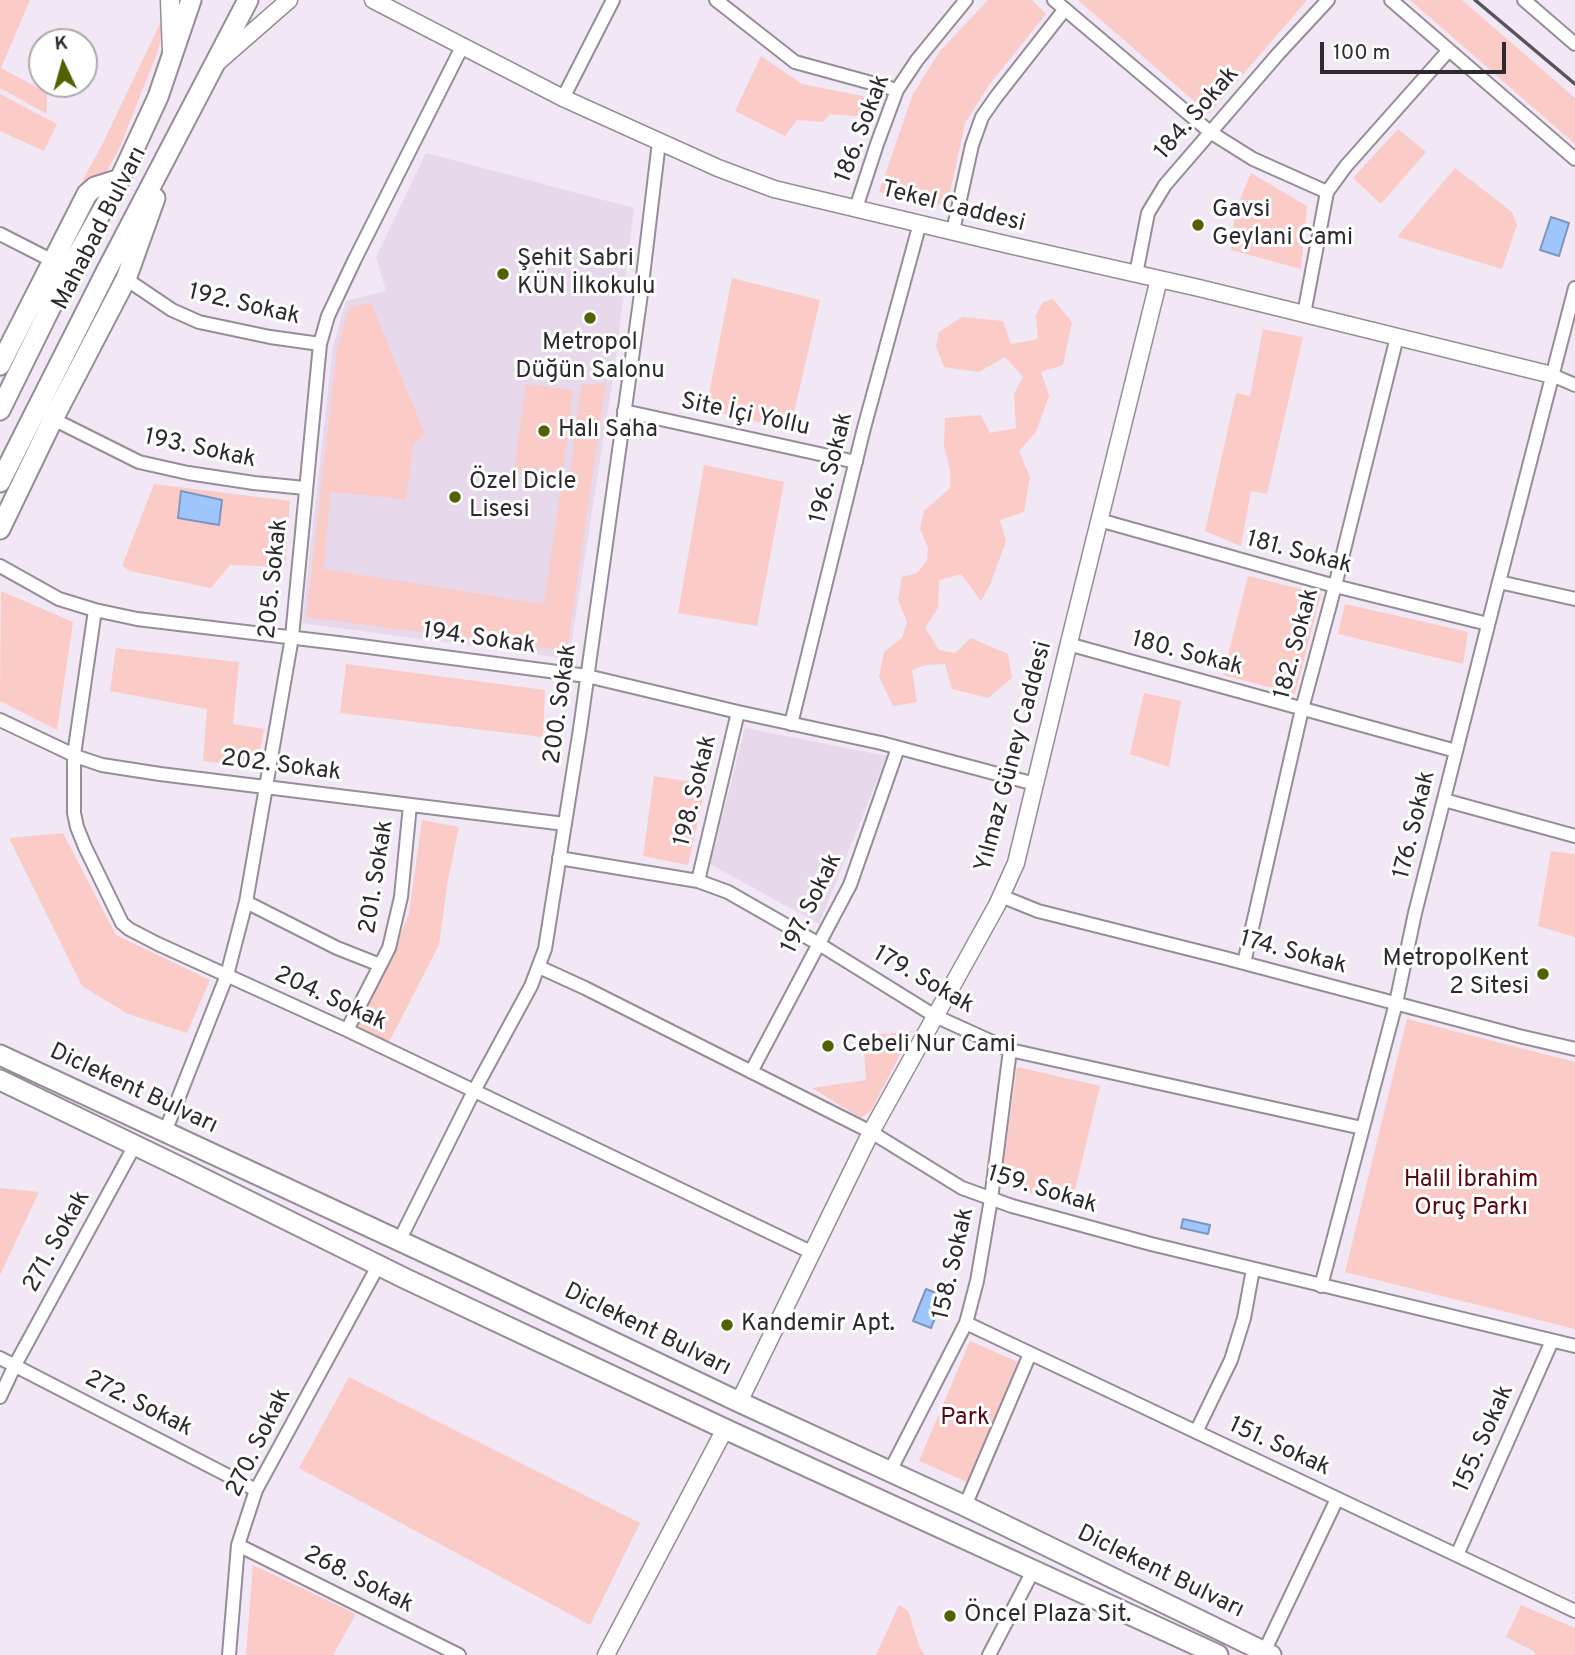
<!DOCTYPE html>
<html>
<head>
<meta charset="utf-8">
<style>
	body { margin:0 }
	#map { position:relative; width:1575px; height:1655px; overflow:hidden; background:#f2e7f4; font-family:Overpass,sans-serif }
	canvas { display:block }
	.north { position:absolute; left:28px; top:28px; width:70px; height:70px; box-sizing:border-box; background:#fff; border:2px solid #aba9ab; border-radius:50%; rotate:355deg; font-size:19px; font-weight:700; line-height:28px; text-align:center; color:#2d292e }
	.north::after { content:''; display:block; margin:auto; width:24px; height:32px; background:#536102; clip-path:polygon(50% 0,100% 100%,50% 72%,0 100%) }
	.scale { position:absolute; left:1320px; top:42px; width:186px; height:32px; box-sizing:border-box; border:4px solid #2d292e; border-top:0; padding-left:9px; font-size:21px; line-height:24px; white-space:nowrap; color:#2d292e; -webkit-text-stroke:5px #fff; paint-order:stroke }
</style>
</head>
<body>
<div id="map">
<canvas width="1575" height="1655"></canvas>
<div class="north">K</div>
<div class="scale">100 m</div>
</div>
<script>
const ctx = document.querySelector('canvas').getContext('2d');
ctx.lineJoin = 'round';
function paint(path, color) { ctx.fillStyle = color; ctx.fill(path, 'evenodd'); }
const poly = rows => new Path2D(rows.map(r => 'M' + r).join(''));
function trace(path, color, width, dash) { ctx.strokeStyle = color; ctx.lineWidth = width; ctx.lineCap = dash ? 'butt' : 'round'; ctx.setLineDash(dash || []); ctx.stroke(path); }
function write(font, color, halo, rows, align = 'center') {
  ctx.font = font + ' Overpass,sans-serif'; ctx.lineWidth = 6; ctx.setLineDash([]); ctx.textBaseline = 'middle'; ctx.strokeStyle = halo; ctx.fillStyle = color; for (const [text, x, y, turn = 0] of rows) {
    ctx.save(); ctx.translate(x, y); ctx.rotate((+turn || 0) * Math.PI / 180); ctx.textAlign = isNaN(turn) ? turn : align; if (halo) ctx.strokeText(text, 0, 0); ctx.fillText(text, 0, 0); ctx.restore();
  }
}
const built = poly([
	[426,153,634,208,614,371,569,659,302,623,333,346,346,301,386,291,376,257],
	[745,728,887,756,819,924,710,864]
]);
const green = poly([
	[0,0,30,0,1,68,47,93,47,114,0,88],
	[988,0,1032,0,1046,14,989,85,965,123,947,206,879,192,913,94,940,51],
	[1078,0,1307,0,1209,114],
	[1410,0,1462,0,1575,98,1575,144],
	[167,9,166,23,156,56,119,149,106,172,76,192,101,147],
	[761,56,802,84,867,97,871,101,865,117,830,114,823,122,797,120,785,136,735,111],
	[0,94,57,124,44,151,0,131],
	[1398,129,1426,152,1381,204,1353,178],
	[1455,168,1512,212,1517,225,1502,269,1397,237],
	[1251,173,1307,206,1301,269,1231,250,1235,211],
	[732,278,820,300,790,430,706,409],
	[1053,299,1072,322,1063,365,1041,372,1049,396,1036,432,1019,451,1030,477,1024,512,1000,520,1006,541,990,585,981,601,961,574,939,580,938,608,925,628,939,650,955,653,971,638,1008,654,1012,678,988,698,952,689,945,664,925,665,912,670,917,702,893,706,879,677,884,652,902,638,907,622,898,600,902,577,917,573,927,561,928,548,920,528,924,511,950,488,950,470,944,446,945,418,981,415,990,433,1016,428,1014,394,1023,377,1005,357,979,372,944,367,936,346,939,332,962,317,1003,321,1011,344,1038,339,1036,315,1043,302],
	[371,303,425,434,413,444,406,499,330,492,324,569,544,604,561,489,570,474,581,385,606,383,567,651,306,617,337,350,349,307],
	[1263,329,1303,337,1267,494,1251,491,1241,546,1205,531,1236,393,1250,396],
	[526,384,573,390,562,480,514,471],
	[704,465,784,482,757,626,678,613],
	[154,484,290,501,285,567,230,565,211,588,130,571,122,566],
	[1248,576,1321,594,1295,694,1223,675],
	[1,591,73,622,57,730,0,701],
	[1345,604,1468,632,1463,664,1338,634],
	[116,648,239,662,233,724,264,729,257,767,203,761,207,709,110,691],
	[346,664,545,690,543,737,340,713],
	[1144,693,1181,701,1169,767,1130,754],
	[654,776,706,784,688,865,643,856],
	[422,820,459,827,448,880,439,945,389,1042,358,1026,386,968,409,914],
	[63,833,116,935,210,980,187,1033,128,1014,82,986,9,838],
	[1551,851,1575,854,1575,937,1538,926],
	[1407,1019,1575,1062,1575,1329,1345,1272],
	[912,1031,872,1109,861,1118,812,1088,866,1080,863,1036],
	[1017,1067,1100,1086,1071,1206,1001,1183],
	[0,1188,39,1192,0,1275],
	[970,1341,1018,1362,967,1482,919,1461],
	[349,1377,640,1523,590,1625,299,1468],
	[253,1565,356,1614,333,1655,246,1655],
	[899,1605,908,1611,920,1648,925,1655,876,1655],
	[1521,1605,1575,1628,1575,1655,1534,1655,1535,1652,1506,1637]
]);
const water = poly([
	[1551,217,1569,223,1559,256,1540,250,1551,217],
	[181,491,222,500,219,525,178,518,181,491],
	[1183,1219,1210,1225,1208,1234,1181,1228,1183,1219],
	[926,1289,944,1296,931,1328,913,1321,926,1289]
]);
const minor = poly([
	[716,0,795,62,897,90],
	[1054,0,1210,132,1253,159,1327,192],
	[1391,0,1575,159],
	[1524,0,1575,44],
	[563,98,613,0],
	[856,208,877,144,897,90,917,60,966,0],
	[953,231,972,145,982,117,996,97,1065,9],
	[0,234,53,261],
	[1136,274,1148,213,1165,185,1278,54,1328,0],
	[126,279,172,310,199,322,270,337,320,344],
	[1304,314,1327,192,1346,166,1449,50],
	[1552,375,1575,385],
	[624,411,856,462],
	[53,419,139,462,188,473,254,483,305,488],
	[1099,520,1335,586,1488,624],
	[0,566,59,599,95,610,137,619,346,644,587,676,738,712,881,743,1035,784],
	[1499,582,1575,599],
	[95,610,74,755,74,813,77,827,85,847,122,923,129,929,158,944,347,1030,813,1253],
	[1068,644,1456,751],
	[0,720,78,757,102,765,160,774,565,824],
	[791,724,864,428,920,223],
	[1444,800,1575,836],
	[559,858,698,881,728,892,819,944,935,1016,1010,1050,1362,1128],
	[698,881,738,712],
	[1001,896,1038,911,1225,958,1519,1036,1575,1049],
	[246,902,337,948,380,965],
	[1244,963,1302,709,1335,586,1397,337],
	[539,967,585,988,871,1132,962,1188,1012,1206,1151,1244,1575,1346],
	[347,1030,389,948,401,897,410,805],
	[751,1072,850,885,898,748],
	[165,1132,227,975,246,902,292,637,320,344,328,316,355,259,462,47],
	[399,1241,474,1091,531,986,545,949,580,729,640,301,659,142],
	[1321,1286,1396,1003,1415,913,1499,582,1575,288],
	[966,1323,1575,1611],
	[0,1358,256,1490],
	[0,1397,15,1365,135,1145],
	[1196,1432,1231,1360,1244,1318,1253,1269],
	[890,1471,966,1323,977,1281,991,1199,1010,1050],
	[965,1506,1030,1354],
	[238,1545,459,1655],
	[1457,1555,1552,1341],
	[1264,1652,1337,1499],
	[229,1655,238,1545,256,1490,378,1266],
	[989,1655,1034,1569]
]);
const tertiary = poly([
	[373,0,563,98,718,168,774,189,1009,245,1199,288,1552,375],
	[218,62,289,0],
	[739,1402,871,1132,997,905,1016,863,1067,651,1159,279],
	[606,1655,725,1429]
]);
const secondary = poly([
	[170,0,172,52]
]);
const primary = poly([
	[0,365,87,194,95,187,120,179],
	[0,410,69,270,120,179,158,97,191,0],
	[0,482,107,270,248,0],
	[0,529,53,419,126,279,155,198],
	[0,1055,473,1275,739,1402,965,1506,1271,1655],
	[0,1080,182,1168,404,1278,725,1429,1218,1655]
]);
const rail = poly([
	[1475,0,1575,84]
]);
const markers = [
	[1198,225,7,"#536102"],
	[503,274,7,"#536102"],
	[590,318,7,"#536102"],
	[544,431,7,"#536102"],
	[455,497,7,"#536102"],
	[1543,974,7,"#536102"],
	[828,1046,7,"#536102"],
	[727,1325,7,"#536102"],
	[950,1616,7,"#536102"]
];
const streetNames = [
	["184. Sokak",1198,114,-49],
	["186. Sokak",864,129,-69],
	["Tekel Caddesi",953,208,14],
	["Mahabad Bulvarı",101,229,-63],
	["192. Sokak",244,306,13],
	["Site İçi Yollu",745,416,12],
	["193. Sokak",200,450,12],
	["196. Sokak",833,468,-76],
	["181. Sokak",1299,554,15],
	["205. Sokak",275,579,-84],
	["194. Sokak",479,640,8],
	["182. Sokak",1298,644,-75],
	["180. Sokak",1187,655,15],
	["200. Sokak",562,704,-82],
	["Yılmaz Güney Caddesi",1015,757,-75],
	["202. Sokak",281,767,7],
	["198. Sokak",697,791,-76],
	["176. Sokak",1416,825,-76],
	["201. Sokak",378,877,-81],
	["197. Sokak",813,904,-64],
	["174. Sokak",1293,954,15],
	["179. Sokak",923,981,30],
	["204. Sokak",330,1000,25],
	["Diclekent Bulvarı",133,1090,25],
	["159. Sokak",1042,1191,17],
	["271. Sokak",58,1242,-61],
	["158. Sokak",955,1264,-77],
	["Diclekent Bulvarı",647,1331,26],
	["272. Sokak",138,1405,27],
	["155. Sokak",1485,1439,-66],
	["270. Sokak",260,1443,-64],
	["151. Sokak",1279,1448,25],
	["Diclekent Bulvarı",1160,1573,26],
	["268. Sokak",358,1581,27]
];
const poiNames = [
	["Gavsi",1212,211],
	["Geylani Cami",1212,239],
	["Şehit Sabri",517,260],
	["KÜN İlkokulu",517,288],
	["Metropol",590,344,"center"],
	["Düğün Salonu",590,372,"center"],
	["Halı Saha",558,431],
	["Özel Dicle",469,483],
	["Lisesi",469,511],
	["MetropolKent",1529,960,"right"],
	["2 Sitesi",1529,988,"right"],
	["Cebeli Nur Cami",842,1046],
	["Kandemir Apt.",741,1325],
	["Öncel Plaza Sit.",964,1616]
];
const parkNames = [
	["Halil İbrahim",1471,1181],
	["Oruç Parkı",1471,1209],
	["Park",965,1419]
];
paint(built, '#e8d8ec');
paint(green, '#fbcbc7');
paint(water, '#9ec6fc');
trace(water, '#7c97be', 2);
trace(minor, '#968d99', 16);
trace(tertiary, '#968d99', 19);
trace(secondary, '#968d99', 21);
trace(primary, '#968d99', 23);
trace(minor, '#fff', 12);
trace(tertiary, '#fff', 16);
trace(secondary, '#fff', 18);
trace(primary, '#fff', 19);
trace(rail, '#59545b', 3.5);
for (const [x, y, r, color] of markers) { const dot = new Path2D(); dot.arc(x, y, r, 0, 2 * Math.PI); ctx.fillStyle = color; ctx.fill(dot); trace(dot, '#fff', 2.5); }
write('24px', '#2d292e', '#fff', streetNames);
write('24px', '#2d292e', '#fff', poiNames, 'left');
write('24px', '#590810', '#fff', parkNames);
</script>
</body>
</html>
